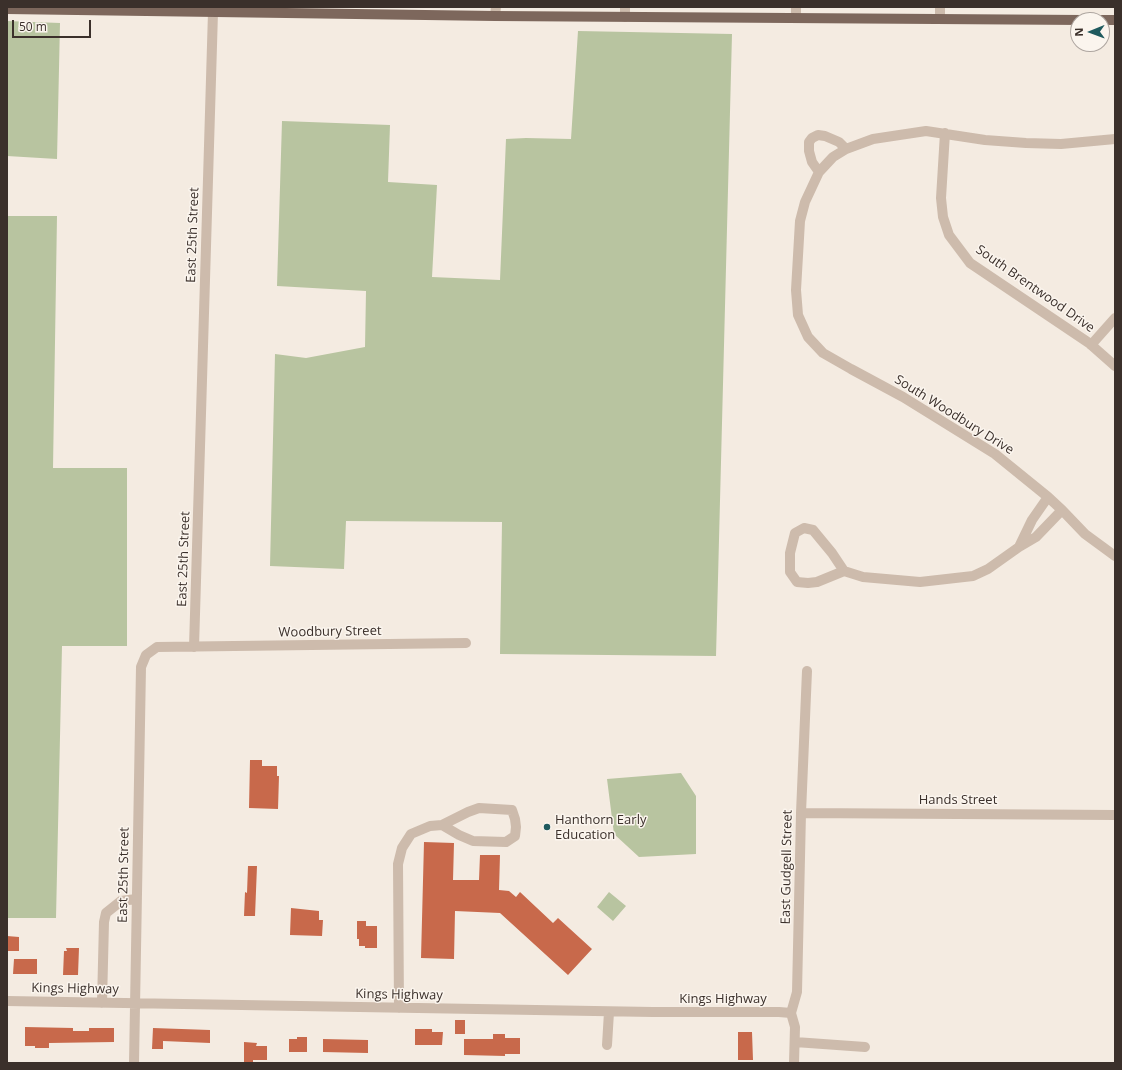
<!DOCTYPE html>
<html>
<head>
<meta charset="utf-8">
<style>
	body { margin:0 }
	#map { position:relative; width:1122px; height:1070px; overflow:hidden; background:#f4ebe1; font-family:"Open Sans",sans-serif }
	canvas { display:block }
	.frame { position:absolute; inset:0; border:8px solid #3b302b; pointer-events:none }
	.north { position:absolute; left:1070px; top:12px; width:40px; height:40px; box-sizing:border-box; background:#fbf5ee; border:1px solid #aea6a0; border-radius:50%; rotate:269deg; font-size:11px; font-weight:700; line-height:16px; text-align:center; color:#3b302b }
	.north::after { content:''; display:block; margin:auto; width:14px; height:18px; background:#1f5a5e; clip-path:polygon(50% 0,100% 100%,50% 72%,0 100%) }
	.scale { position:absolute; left:12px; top:20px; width:79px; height:18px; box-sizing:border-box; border:2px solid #3b302b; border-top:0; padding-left:5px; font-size:12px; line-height:14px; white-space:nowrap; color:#3b302b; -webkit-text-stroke:3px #fbf5ee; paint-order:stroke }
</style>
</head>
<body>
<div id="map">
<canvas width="1122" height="1070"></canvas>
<div class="frame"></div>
<div class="north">N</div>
<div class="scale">50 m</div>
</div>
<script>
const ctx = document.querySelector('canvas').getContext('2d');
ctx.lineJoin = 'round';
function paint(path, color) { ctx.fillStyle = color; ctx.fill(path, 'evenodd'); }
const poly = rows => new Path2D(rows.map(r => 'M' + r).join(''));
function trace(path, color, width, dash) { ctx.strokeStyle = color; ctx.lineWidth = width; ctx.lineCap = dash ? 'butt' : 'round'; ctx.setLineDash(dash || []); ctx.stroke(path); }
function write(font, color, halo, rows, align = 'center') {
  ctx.font = font + ' "Open Sans",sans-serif'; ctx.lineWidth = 3; ctx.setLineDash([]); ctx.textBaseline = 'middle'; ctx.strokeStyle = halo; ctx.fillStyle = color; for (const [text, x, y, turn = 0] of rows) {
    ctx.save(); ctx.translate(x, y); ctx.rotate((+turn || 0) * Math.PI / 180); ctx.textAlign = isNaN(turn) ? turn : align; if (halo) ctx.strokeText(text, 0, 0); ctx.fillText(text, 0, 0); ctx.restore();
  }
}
const green = poly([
	[7,21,60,23,57,159,7,156],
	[578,31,732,34,716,656,500,654,502,522,346,521,344,569,270,566,275,354,306,358,365,347,366,291,277,286,282,121,390,125,388,182,437,185,432,277,500,280,506,139,526,138,571,139],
	[7,216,57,216,53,468,127,468,127,646,62,646,56,918,7,918],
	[681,773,696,796,696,854,639,857,614,834,607,779],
	[609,892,626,906,613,921,597,907]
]);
const building = poly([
	[250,760,262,760,262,766,277,766,277,776,279,776,278,809,249,808],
	[424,842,454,843,453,880,479,880,480,855,500,855,499,890,509,891,516,897,520,892,553,923,558,918,592,949,568,975,500,913,455,911,454,959,421,958],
	[248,866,257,866,255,916,244,916,245,892,247,893],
	[291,908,319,911,319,920,323,920,322,936,290,935],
	[357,921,366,921,366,926,377,926,377,948,365,948,365,946,359,946,359,939,357,939],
	[7,936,19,937,19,951,7,951],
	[66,948,79,948,78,975,63,975,64,951,67,951],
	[14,959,37,959,37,974,13,974],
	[455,1020,465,1020,465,1034,455,1034],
	[25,1027,73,1028,73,1031,89,1031,89,1028,114,1028,114,1042,49,1043,49,1048,35,1048,35,1046,25,1046],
	[153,1028,210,1030,210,1043,163,1041,163,1049,152,1049],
	[415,1029,432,1029,432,1032,443,1032,442,1045,415,1045],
	[738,1032,752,1032,753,1060,738,1060],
	[493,1034,505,1034,505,1038,520,1038,520,1054,505,1054,505,1056,464,1055,464,1039,493,1039],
	[297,1037,307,1037,307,1052,289,1052,289,1039,297,1039],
	[323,1039,368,1040,368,1053,323,1052],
	[244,1042,257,1043,256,1046,267,1046,267,1060,253,1060,253,1063,244,1063]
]);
const minor = poly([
	[495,16,496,7],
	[625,17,625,7],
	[796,18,796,7],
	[940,19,940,7],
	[945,133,941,198,943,217,949,235,970,263,1089,343,1115,366],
	[1115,139,1061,144,1026,143,985,140,926,131,873,139,846,149,833,157,819,172,805,202,800,221,796,290,798,315,808,337,823,353,851,369,903,397,995,454,1048,497,1062,510,1085,534,1115,556],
	[819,172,812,162,809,151,809,142,812,138,818,135,825,136,839,142,846,149],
	[1091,345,1115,318],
	[1019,547,1032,520,1048,497],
	[844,571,817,582,808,583,797,582,790,572,790,553,795,533,804,528,813,530,832,553,844,571,863,577,920,582,973,576,988,569,1019,547,1036,537,1062,510],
	[194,647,213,12],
	[801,813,1115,815],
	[7,1001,653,1012,779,1012,791,1013],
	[102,1003,104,922,106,913,121,901,136,899],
	[399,1008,398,864,402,848,411,834,430,826,442,825,468,812,479,808,512,810,515,819,516,827,515,836,506,842,473,841,459,835,442,825],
	[795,1042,865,1047],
	[607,1045,609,1012],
	[134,1063,141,667,146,655,157,647,466,643],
	[794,1063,795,1027,791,1013,797,992,801,813,807,671]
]);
const major = poly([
	[7,9,495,16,1083,20],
	[1102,20,1115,20]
]);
const markers = [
	[547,827,4,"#1f5a5e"]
];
const streetNames = [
	["East 25th Street",193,235,-88],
	["South Brentwood Drive",1035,289,35],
	["South Woodbury Drive",954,415,32],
	["East 25th Street",184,559,-88],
	["Woodbury Street",330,632,-1],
	["Hands Street",958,800],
	["East Gudgell Street",787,867,-89],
	["East 25th Street",124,875,-89],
	["Kings Highway",75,989,1],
	["Kings Highway",399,995,1],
	["Kings Highway",723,999]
];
const poiNames = [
	["Hanthorn Early",555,820],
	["Education",555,835]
];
paint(green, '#b8c4a0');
paint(building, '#c8694b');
trace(minor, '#cdbbac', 10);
trace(major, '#7d675c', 10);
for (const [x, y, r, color] of markers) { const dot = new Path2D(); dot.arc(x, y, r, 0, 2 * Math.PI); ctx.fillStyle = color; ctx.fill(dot); trace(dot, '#fbf5ee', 1.5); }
write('13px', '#3b302b', '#fbf5ee', streetNames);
write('13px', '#3b302b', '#fbf5ee', poiNames, 'left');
</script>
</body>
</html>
